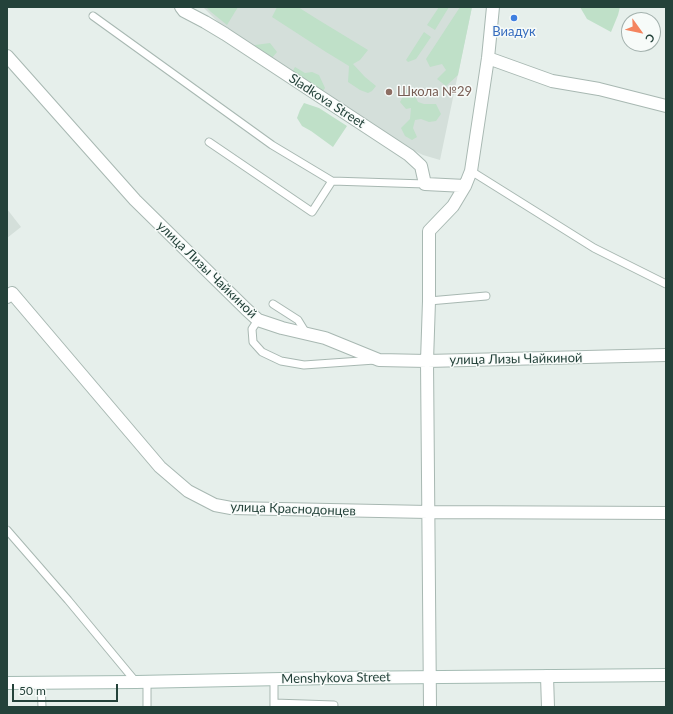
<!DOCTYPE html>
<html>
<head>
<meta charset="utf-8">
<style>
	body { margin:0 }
	#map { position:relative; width:673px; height:714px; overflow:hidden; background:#e6efeb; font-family:Lato,sans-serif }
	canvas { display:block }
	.frame { position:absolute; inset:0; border:8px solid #24423a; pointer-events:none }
	.north { position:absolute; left:621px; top:12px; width:40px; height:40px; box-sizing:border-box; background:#f7fbf9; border:1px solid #a3b1ad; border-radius:50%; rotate:123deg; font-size:11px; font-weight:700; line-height:16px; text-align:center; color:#24423a }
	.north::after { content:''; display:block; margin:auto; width:14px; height:18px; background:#f4845f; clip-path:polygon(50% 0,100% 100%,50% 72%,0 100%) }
	.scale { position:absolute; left:12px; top:684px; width:106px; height:18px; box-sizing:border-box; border:2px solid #24423a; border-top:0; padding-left:5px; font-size:12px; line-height:14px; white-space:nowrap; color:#24423a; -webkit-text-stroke:3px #f7fbf9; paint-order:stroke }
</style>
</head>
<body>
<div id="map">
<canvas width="673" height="714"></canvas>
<div class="frame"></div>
<div class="north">С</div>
<div class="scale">50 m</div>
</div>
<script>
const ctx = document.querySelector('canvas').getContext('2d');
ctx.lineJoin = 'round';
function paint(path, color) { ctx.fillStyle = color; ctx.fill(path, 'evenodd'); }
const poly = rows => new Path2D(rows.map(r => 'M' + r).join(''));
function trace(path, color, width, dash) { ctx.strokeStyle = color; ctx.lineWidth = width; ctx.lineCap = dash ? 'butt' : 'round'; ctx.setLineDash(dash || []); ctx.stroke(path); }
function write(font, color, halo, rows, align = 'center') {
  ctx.font = font + ' Lato,sans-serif'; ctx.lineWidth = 3; ctx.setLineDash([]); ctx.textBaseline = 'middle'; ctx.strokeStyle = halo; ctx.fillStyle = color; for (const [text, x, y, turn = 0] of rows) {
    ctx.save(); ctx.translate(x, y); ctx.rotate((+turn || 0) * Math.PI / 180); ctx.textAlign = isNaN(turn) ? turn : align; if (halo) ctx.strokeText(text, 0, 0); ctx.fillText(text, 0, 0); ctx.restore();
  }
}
const built = poly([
	[203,7,472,7,440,160,423,155,405,146,229,33],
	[7,209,21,227,7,238]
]);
const green = poly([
	[206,7,238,7,227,25,211,12],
	[277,7,298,7,317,19,368,50,360,60,353,64,365,77,376,86,372,91,368,93,360,90,348,82,349,66,326,52,272,17],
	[439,7,449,7,435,30,427,25],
	[460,7,472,7,458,75,446,86,437,79,446,70,442,64,430,67,426,59],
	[580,7,620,7,618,15,611,32,587,19],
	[424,32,431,37,416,59,408,62,406,60],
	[270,43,277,52,271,59,253,49,255,45],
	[295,67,305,73,312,72,319,75,325,88,322,93,291,74],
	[407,89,415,89,418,93,416,98,418,102,424,104,436,104,441,114,436,121,429,122,421,119,415,120,413,128,417,137,412,140,405,136,401,128,410,119,411,108,406,109,400,102],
	[304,103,319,108,347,126,333,147,311,131,302,126,297,118,300,110]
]);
const lane = poly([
	[93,16,272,145,332,181,425,184],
	[209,142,312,212,332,181],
	[471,171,594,248,666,284],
	[429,301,486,296],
	[273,304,298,320,306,333],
	[258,320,252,329,253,342,262,352,281,361,304,365,375,360],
	[7,530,68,600,136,682],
	[147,682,147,707],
	[41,683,42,707],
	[274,703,334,705],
	[274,707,274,679]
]);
const street = poly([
	[181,7,184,11,205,22,225,34,409,155,421,166,425,184,465,186],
	[7,56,135,200,246,309,258,320,282,328,325,338,379,360,427,361,666,355],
	[488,58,552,81,599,89,666,106],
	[7,297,12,293,160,467,188,491,215,505,231,508,428,512,666,513],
	[547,676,548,707],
	[430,707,427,361,429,301,429,231,453,206,465,186,471,171,488,58,493,7]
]);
const secondary = poly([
	[7,683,136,682,331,678,666,675]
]);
const markers = [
	[514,18,4,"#3f7fe0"],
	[389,92,4,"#8d6e63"]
];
const shopNames = [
	["Виадук",514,32]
];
const educationNames = [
	["Школа №29",397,92]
];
const streetNames = [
	["Sladkova Street",327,101,33],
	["улица Лизы Чайкиной",207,270,44],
	["улица Лизы Чайкиной",516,359,-1],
	["улица Краснодонцев",293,509,2],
	["Menshykova Street",336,678,-1]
];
paint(built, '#d4dfda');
paint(green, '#bfe0c8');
trace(lane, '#a8b8b2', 9);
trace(street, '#a8b8b2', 14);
trace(secondary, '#a4bbb3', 14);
trace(lane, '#fff', 7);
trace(street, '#fff', 12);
trace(secondary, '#fff', 12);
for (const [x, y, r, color] of markers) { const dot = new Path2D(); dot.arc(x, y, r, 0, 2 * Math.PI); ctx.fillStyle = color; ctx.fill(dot); trace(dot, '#f7fbf9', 1.5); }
write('13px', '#366cbe', '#f7fbf9', shopNames);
write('13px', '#785e54', '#f7fbf9', educationNames, 'left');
write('13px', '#24423a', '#f7fbf9', streetNames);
</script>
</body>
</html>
